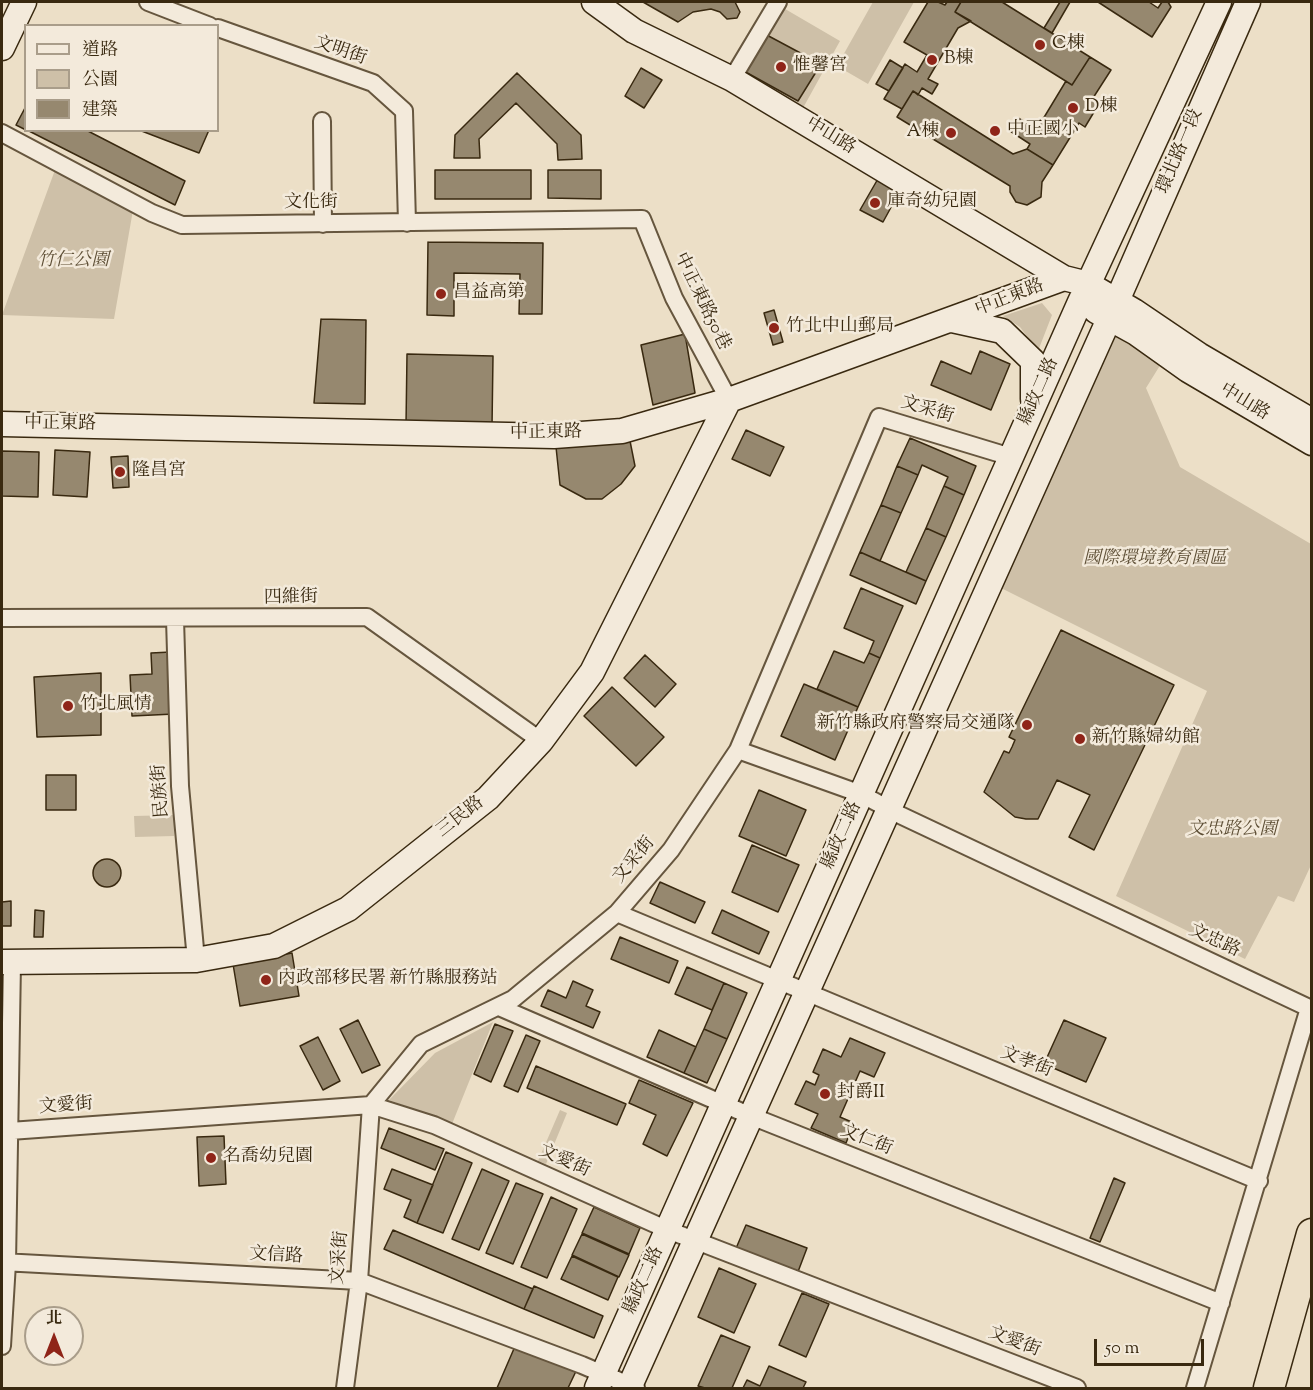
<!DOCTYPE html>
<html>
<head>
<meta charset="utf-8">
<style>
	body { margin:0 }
	#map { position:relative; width:1313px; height:1390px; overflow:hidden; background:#ecdfc7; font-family:"Sorts Mill Goudy","Noto Serif TC",serif }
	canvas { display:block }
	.frame { position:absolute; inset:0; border:3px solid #392910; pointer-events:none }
	.legend { position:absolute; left:24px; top:24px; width:195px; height:108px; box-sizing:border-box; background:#f3eadb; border:2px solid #a99d8a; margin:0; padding:8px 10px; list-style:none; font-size:18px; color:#392910 }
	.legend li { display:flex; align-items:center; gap:12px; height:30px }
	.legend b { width:30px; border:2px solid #a99d8a }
	.north { position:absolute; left:24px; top:1306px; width:60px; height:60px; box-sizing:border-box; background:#f3eadb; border:2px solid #a99d8a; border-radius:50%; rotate:0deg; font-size:16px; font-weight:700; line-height:24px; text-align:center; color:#392910 }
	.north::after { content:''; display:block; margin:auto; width:21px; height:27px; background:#8f2418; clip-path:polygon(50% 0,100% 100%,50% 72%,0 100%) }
	.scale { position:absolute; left:1094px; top:1339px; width:110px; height:27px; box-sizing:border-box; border:3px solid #392910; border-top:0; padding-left:8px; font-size:18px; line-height:21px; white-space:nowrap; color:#392910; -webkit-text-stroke:4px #f3eadb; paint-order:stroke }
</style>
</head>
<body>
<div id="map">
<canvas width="1313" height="1390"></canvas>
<div class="frame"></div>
<ul class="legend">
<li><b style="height:8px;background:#f3eadb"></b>道路</li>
<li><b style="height:16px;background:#cec0a8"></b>公園</li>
<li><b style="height:16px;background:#96886f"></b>建築</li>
</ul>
<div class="north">北</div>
<div class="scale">50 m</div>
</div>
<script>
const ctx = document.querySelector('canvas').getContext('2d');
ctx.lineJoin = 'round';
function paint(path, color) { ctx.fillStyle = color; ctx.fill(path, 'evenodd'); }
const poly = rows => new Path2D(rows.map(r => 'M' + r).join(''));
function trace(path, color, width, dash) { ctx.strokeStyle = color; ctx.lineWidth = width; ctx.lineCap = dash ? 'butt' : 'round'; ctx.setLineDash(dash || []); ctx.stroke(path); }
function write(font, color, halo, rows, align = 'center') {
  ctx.font = font + ' "Sorts Mill Goudy","Noto Serif TC",serif'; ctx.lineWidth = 5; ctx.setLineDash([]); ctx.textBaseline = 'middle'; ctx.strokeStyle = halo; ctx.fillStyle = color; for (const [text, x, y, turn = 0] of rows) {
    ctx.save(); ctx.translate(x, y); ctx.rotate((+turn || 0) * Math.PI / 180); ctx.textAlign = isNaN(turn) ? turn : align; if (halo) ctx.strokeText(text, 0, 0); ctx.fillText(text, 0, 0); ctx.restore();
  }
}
const green = poly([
	[873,2,914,2,868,84,837,66],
	[780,6,840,41,803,108,741,71],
	[55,170,133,210,114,319,2,315],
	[1042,303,1052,315,1038,351,1020,327,1003,316],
	[1114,330,1164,359,1146,388,1180,467,1311,544,1311,865,1294,902,1278,896,1245,959,1116,896,1207,691,999,587],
	[174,815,174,836,135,837,134,816],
	[493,1022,452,1124,389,1100,435,1053],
	[560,1110,567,1113,546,1164,538,1161]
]);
const building = poly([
	[643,2,735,2,740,12,737,18,727,19,720,12,711,9,693,12,678,22,643,2],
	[928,2,938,2,945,5,947,2,961,2,955,12,971,21,958,28,928,79,938,84,932,94,922,88,918,95,913,91,902,109,884,99,905,64,917,72,927,55,904,42,928,2],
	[961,2,1002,2,1090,57,1072,85,955,12,961,2],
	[1060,2,1070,2,1052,33,1044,28,1060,2],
	[1098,2,1149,2,1158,8,1162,2,1168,2,1171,7,1152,37,1098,2],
	[763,33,821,64,798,101,742,70,763,33],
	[1090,57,1111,70,1093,98,1100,102,1085,127,1079,123,1053,165,1027,149,1030,144,1010,131,1018,118,1037,129,1066,81,1072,85,1090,57],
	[890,60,903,68,889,91,876,84,890,60],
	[641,68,662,80,644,108,625,96,641,68],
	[517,73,581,135,582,159,558,160,557,144,516,103,479,139,480,158,454,158,455,135,517,73],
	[913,91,1013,154,1027,149,1053,165,1042,182,1041,197,1027,205,1016,202,1010,192,1010,186,897,117,913,91],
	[26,106,26,130,16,125,26,106],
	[27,130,86,130,185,181,175,205,27,130],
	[139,130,209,130,199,153,139,130],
	[435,170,531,170,531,199,435,199,435,170],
	[548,170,601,170,601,199,548,198,548,170],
	[879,177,901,189,883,222,860,210,879,177],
	[428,242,543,243,542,314,519,314,520,274,454,273,454,316,427,315,428,242],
	[774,310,783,342,773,345,764,313,774,310],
	[321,319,366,320,365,404,314,403,321,319],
	[685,334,695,393,653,405,641,345,685,334],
	[980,351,1010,364,991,410,931,385,941,361,971,374,980,351],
	[407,354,493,356,492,427,406,425,407,354],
	[746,430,784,447,770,476,732,459,746,430],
	[910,438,976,466,964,495,944,486,948,477,922,465,918,475,897,466,910,438],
	[630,441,635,466,621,484,602,499,586,499,560,485,556,447,630,441],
	[55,450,90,452,87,497,53,495,55,450],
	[2,451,39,452,38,497,2,496,2,451],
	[128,456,129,487,113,488,111,457,128,456],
	[897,466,918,475,901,513,881,505,897,466],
	[944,486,964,495,946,537,926,528,944,486],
	[881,505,901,513,880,561,860,552,881,505],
	[926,528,946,537,926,581,906,572,926,528],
	[860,552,926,581,916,604,850,575,860,552],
	[861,588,903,606,880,658,869,653,874,641,844,628,861,588],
	[1061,630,1174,685,1094,850,1069,837,1090,795,1057,780,1038,819,1026,819,1015,817,984,792,1004,751,1009,753,1012,747,1015,740,1009,737,1061,630],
	[834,651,864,663,869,653,880,658,858,707,817,689,834,651],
	[171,652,174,714,132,716,130,675,152,674,151,653,171,652],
	[645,655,676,684,655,707,624,678,645,655],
	[101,673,101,735,37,737,34,677,101,673],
	[804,684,858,707,835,760,781,736,804,684],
	[612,687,664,737,636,766,584,716,612,687],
	[46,775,76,775,76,810,46,810,46,775],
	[759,790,806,810,786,856,739,836,759,790],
	[752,845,799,865,778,912,732,892,752,845],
	'93 873a14 14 0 1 1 28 0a14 14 0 1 1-28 0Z',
	[660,882,705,902,695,923,650,903,660,882],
	[11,901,11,926,2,926,2,902,11,901],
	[35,910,44,911,43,937,34,937,35,910],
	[722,910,769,932,759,954,712,933,722,910],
	[620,937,678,961,669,983,611,959,620,937],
	[292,953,299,996,240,1006,233,964,292,953],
	[687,967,724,983,712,1010,675,994,687,967],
	[573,981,593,990,586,1006,600,1012,593,1028,541,1006,548,990,566,998,573,981],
	[724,983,747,993,727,1039,704,1029,724,983],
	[358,1020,380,1065,362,1073,340,1029,358,1020],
	[1064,1020,1106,1038,1086,1082,1044,1064,1064,1020],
	[495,1024,513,1031,491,1082,474,1074,495,1024],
	[704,1029,727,1039,707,1083,684,1073,704,1029],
	[659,1030,696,1047,684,1073,647,1057,659,1030],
	[526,1035,540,1041,518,1092,504,1086,526,1035],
	[318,1037,340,1081,323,1090,300,1046,318,1037],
	[850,1038,885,1053,874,1077,860,1071,840,1117,854,1123,846,1143,811,1128,818,1114,795,1104,806,1081,815,1085,819,1075,813,1072,823,1049,841,1057,850,1038],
	[536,1066,626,1104,617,1125,527,1088,536,1066],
	[639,1080,693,1103,667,1156,643,1144,656,1115,629,1103,639,1080],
	[389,1128,444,1149,435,1170,381,1148,389,1128],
	[224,1136,226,1184,199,1186,197,1137,224,1136],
	[446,1152,472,1163,443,1233,417,1223,446,1152],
	[392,1169,433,1185,417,1223,404,1217,411,1200,384,1189,392,1169],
	[482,1169,509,1181,479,1250,452,1239,482,1169],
	[1114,1178,1125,1183,1100,1242,1090,1238,1114,1178],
	[516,1183,543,1194,513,1264,486,1253,516,1183],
	[551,1197,577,1209,547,1278,521,1267,551,1197],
	[594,1207,640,1228,629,1254,582,1233,594,1207],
	[746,1225,807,1248,796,1277,734,1253,746,1225],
	[393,1230,533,1289,524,1309,384,1249,393,1230],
	[582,1234,629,1255,619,1277,572,1255,582,1234],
	[572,1256,618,1277,608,1300,561,1279,572,1256],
	[719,1268,756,1284,734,1333,698,1317,719,1268],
	[534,1286,603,1316,594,1338,524,1309,534,1286],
	[802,1293,829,1304,806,1357,779,1345,802,1293],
	[721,1335,750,1347,732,1388,705,1388,698,1386,721,1335],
	[516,1344,578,1367,568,1388,497,1388,516,1344],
	[769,1366,806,1382,803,1388,743,1388,747,1380,760,1386,769,1366]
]);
const street = poly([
	[148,2,210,26],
	[218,28,373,83,404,111,407,223],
	[732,79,778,2],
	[322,121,323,224],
	[2,133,152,213,182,225,642,219,674,298,729,400],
	[2,618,367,617,541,741],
	[175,619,180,786,196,960],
	[738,750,861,794,900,815,1309,1008,1195,1388],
	[617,913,1259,1181],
	[499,1007,751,1116,1221,1303],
	[10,1131,371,1105,434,1125,668,1230,1077,1388],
	[2,1262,359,1281,582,1365,636,1388],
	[2,1346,7,1263,12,963],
	[345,1388,359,1281,371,1105,421,1044,513,999,617,913,671,850,738,750,879,417,1011,457]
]);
const secondary = poly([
	[594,2,634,31,732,79,1064,278,1088,284,1134,311,1199,355,1312,421],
	[2,48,24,2],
	[1096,311,1136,333,1188,370,1312,443],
	[952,320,1002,331,1033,361,1033,399],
	[2,424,554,436,622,431,729,400,1064,278],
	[2,962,196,960,274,946,348,909,488,798,541,741,592,672,729,400],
	[597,1388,1080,302,1219,2],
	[629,1388,1109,319,1248,2]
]);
const highway = poly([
	[1269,1388,1312,1234]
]);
const markers = [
	[1040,45,6,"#8f2418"],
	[932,60,6,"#8f2418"],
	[781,67,6,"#8f2418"],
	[1073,108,6,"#8f2418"],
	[995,131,6,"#8f2418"],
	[951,133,6,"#8f2418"],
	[875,203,6,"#8f2418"],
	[441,294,6,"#8f2418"],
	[774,328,6,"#8f2418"],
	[120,472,6,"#8f2418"],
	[68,706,6,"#8f2418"],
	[1027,725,6,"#8f2418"],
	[1080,739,6,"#8f2418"],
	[266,980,6,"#8f2418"],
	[825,1094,6,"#8f2418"],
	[211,1158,6,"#8f2418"]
];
const poiNames = [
	["C棟",1052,45],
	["B棟",944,60],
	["惟馨宮",793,67],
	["D棟",1085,108],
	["中正國小",1007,131],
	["A棟",939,133,"right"],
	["庫奇幼兒園",887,203],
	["昌益高第",453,294],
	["竹北中山郵局",786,328],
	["隆昌宮",132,472],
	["竹北風情",80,706],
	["新竹縣政府警察局交通隊",1015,725,"right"],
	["新竹縣婦幼館",1092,739],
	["內政部移民署 新竹縣服務站",278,980],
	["封爵II",837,1094],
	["名喬幼兒園",223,1158]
];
const streetNames = [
	["文明街",340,52,19],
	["中山路",830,137,31],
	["環北路一段",1181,152,-67],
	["文化街",311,204],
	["中正東路",1010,299,-21],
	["中正東路50巷",701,302,64],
	["縣政二路",1040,392,-66],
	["中山路",1244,403,31],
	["文采街",927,411,17],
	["中正東路",60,425,1],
	["中正東路",546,434,-1],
	["四維街",291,599,-1],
	["民族街",162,791,-94],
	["三民路",461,818,-38],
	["縣政二路",843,836,-66],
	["文采街",635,861,-50],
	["文忠路",1214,942,25],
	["文孝街",1026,1063,22],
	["文愛街",66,1107,-4],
	["文仁街",866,1141,22],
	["文愛街",564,1162,24],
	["文信路",276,1257,3],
	["文采街",341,1258,-85],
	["縣政二路",645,1281,-66],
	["文愛街",1014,1343,21]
];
const parkNames = [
	["竹仁公園",73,262],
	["國際環境教育園區",1155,560],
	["文忠路公園",1232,831]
];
paint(green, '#cec0a8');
paint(building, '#96886f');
trace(building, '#392910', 1.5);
trace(street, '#66563e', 20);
trace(secondary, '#392910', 27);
trace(highway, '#392910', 33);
trace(street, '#f3eadb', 16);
trace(secondary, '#f3eadb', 24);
trace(highway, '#ecdfc7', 30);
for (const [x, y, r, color] of markers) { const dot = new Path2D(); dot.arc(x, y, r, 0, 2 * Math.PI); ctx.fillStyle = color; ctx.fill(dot); trace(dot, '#f3eadb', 2); }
write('18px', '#392910', '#f3eadb', poiNames, 'left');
write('18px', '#392910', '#f3eadb', streetNames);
write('italic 18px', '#5e4f36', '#f3eadb', parkNames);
</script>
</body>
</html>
